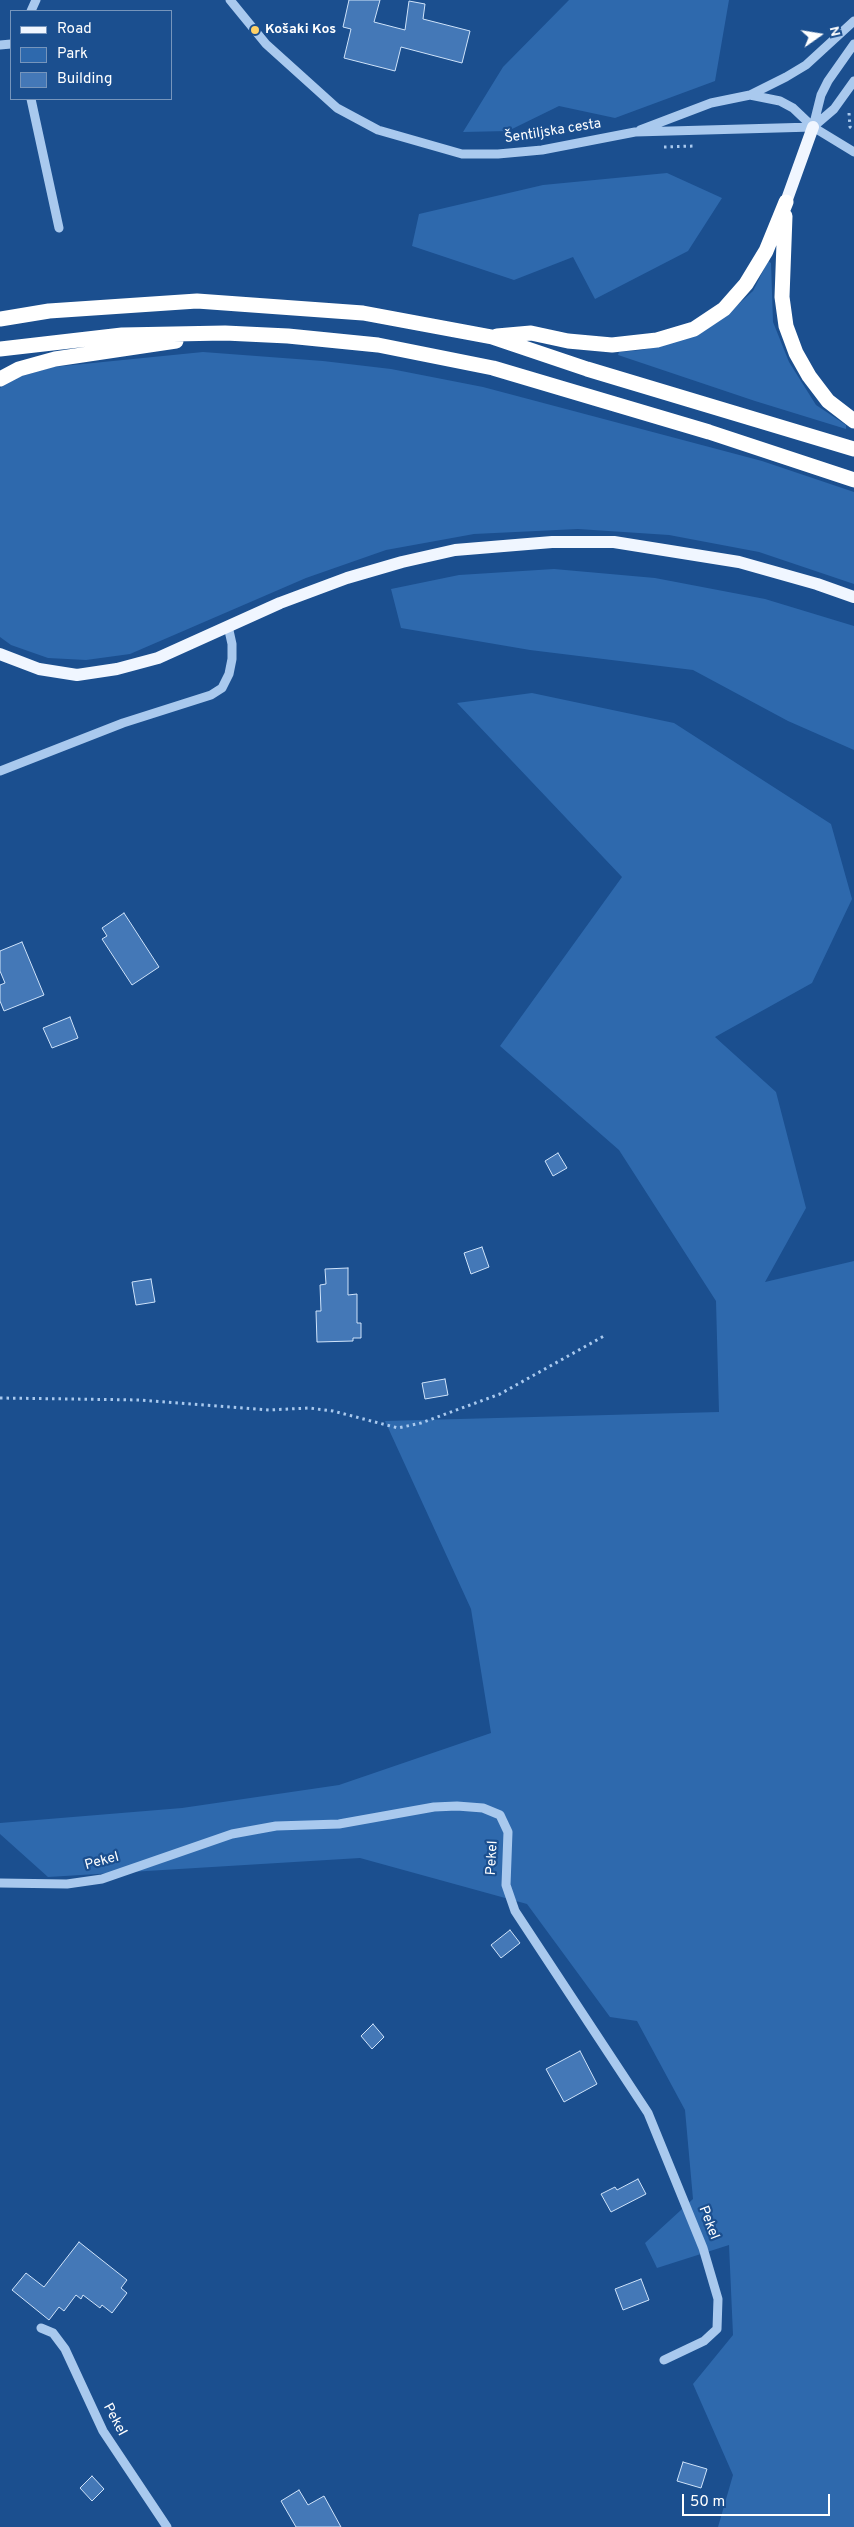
<!DOCTYPE html>
<html>
<head>
<meta charset="utf-8">
<style>
	body { margin:0 }
	#map { position:relative; width:854px; height:2527px; overflow:hidden; background:#1b4f8f; font-family:Overpass,sans-serif }
	canvas { display:block }
	.legend { position:absolute; left:10px; top:10px; width:162px; height:90px; box-sizing:border-box; background:#1b4f8f; border:1px solid #7695bc; margin:0; padding:6px 9px; list-style:none; font-size:15px; color:#fff }
	.legend li { display:flex; align-items:center; gap:10px; height:25px }
	.legend b { width:25px; border:1px solid #7695bc }
	.north { position:absolute; left:794px; top:10px; width:50px; height:50px; -webkit-text-stroke:4px #1b4f8f; paint-order:stroke; rotate:77deg; font-size:14px; font-weight:700; line-height:20px; text-align:center; color:#fff }
	.north::after { content:''; display:block; margin:auto; width:18px; height:22px; background:#fff; clip-path:polygon(50% 0,100% 100%,50% 72%,0 100%) }
	.scale { position:absolute; left:682px; top:2494px; width:148px; height:22px; box-sizing:border-box; border:2px solid #fff; border-top:0; padding-left:6px; font-size:15px; line-height:18px; white-space:nowrap; color:#fff; -webkit-text-stroke:4px #1b4f8f; paint-order:stroke }
</style>
</head>
<body>
<div id="map">
<canvas width="854" height="2527"></canvas>
<ul class="legend">
<li><b style="height:6px;background:#f0f6ff"></b>Road</li>
<li><b style="height:14px;background:#2e69ad"></b>Park</li>
<li><b style="height:14px;background:#4478b7"></b>Building</li>
</ul>
<div class="north">N</div>
<div class="scale">50 m</div>
</div>
<script>
const ctx = document.querySelector('canvas').getContext('2d');
ctx.lineJoin = 'round';
function paint(path, color) { ctx.fillStyle = color; ctx.fill(path, 'evenodd'); }
const poly = rows => new Path2D(rows.map(r => 'M' + r).join(''));
function trace(path, color, width, dash) { ctx.strokeStyle = color; ctx.lineWidth = width; ctx.lineCap = dash ? 'butt' : 'round'; ctx.setLineDash(dash || []); ctx.stroke(path); }
function write(font, color, halo, rows, align = 'center') {
  ctx.font = font + ' Overpass,sans-serif'; ctx.lineWidth = 4.5; ctx.setLineDash([]); ctx.textBaseline = 'middle'; ctx.strokeStyle = halo; ctx.fillStyle = color; for (const [text, x, y, turn = 0] of rows) {
    ctx.save(); ctx.translate(x, y); ctx.rotate((+turn || 0) * Math.PI / 180); ctx.textAlign = isNaN(turn) ? turn : align; if (halo) ctx.strokeText(text, 0, 0); ctx.fillText(text, 0, 0); ctx.restore();
  }
}
const green = poly([
	[569,0,729,0,715,81,615,118,559,106,508,131,463,132,503,67],
	[667,173,722,198,688,251,595,299,573,257,514,280,412,246,419,214,543,185],
	[768,261,771,263,773,322,789,362,816,405,846,425,846,429,755,401,618,355,619,352,642,350,688,338,722,319,753,291],
	[203,352,323,361,391,369,483,387,762,461,854,492,854,584,759,552,669,535,578,529,474,534,386,550,306,578,130,654,86,660,48,658,11,645,0,637,0,388,19,377,53,367],
	[554,569,655,578,765,599,854,626,854,750,788,721,693,670,530,650,401,628,391,589,459,575],
	[532,693,674,723,831,824,852,899,812,983,715,1037,776,1092,806,1208,765,1282,854,1261,854,2527,718,2527,733,2475,693,2384,733,2335,729,2245,657,2268,645,2243,693,2199,685,2110,637,2021,610,2017,527,1904,360,1858,48,1877,0,1834,0,1823,182,1808,339,1785,491,1733,471,1609,385,1421,719,1412,716,1301,619,1150,500,1046,622,877,457,703]
]);
const building = poly([
	[349,0,380,0,374,22,405,30,409,1,425,4,423,19,470,31,462,63,401,47,395,71,344,58,351,29,343,27,349,0],
	[124,913,159,967,132,985,102,939,107,936,102,928,124,913],
	[22,942,44,995,4,1011,0,1001,0,985,5,983,0,971,0,951,22,942],
	[70,1017,78,1038,52,1048,43,1028,70,1017],
	[558,1153,567,1168,553,1176,545,1161,558,1153],
	[482,1247,489,1267,471,1274,464,1253,482,1247],
	[348,1268,348,1295,357,1294,357,1323,361,1323,361,1338,353,1338,353,1341,317,1342,316,1311,321,1311,320,1285,326,1284,325,1269,348,1268],
	[151,1279,155,1302,136,1305,132,1282,151,1279],
	[445,1379,448,1395,425,1399,422,1383,445,1379],
	[510,1930,520,1943,501,1958,491,1945,510,1930],
	[373,2024,384,2037,372,2049,361,2036,373,2024],
	[580,2051,597,2084,564,2102,546,2069,580,2051],
	[638,2179,646,2194,611,2212,601,2194,615,2187,617,2190,638,2179],
	[79,2242,127,2280,121,2288,127,2293,112,2313,102,2305,100,2308,83,2295,81,2299,76,2295,64,2311,59,2307,49,2320,12,2290,26,2273,44,2287,79,2242],
	[641,2279,649,2300,623,2310,615,2289,641,2279],
	[683,2462,707,2469,701,2488,677,2481,683,2462],
	[92,2476,104,2489,92,2501,80,2488,92,2476],
	[299,2490,308,2505,324,2496,341,2527,296,2527,281,2501,299,2490]
]);
const path = poly([
	[849,113,850,127,854,130],
	[664,147,695,146],
	[0,1398,140,1400,269,1410,309,1408,333,1411,398,1428,421,1423,500,1394,604,1336]
]);
const minor = poly([
	[230,0,266,44,337,108,378,130,462,154,498,154,542,150,635,132,813,127,834,109,854,81],
	[31,11,36,0],
	[0,45,11,44],
	[750,95,786,77,806,65,854,21],
	[31,99,59,228],
	[813,127,821,95,828,81,854,44],
	[640,130,711,103,750,95,780,101,793,108,813,127,854,152],
	[0,771,123,723,211,695,222,688,229,674,232,659,232,644,228,626],
	[0,1883,67,1884,102,1879,232,1834,276,1826,339,1824,434,1807,457,1806,483,1808,500,1815,508,1832,506,1885,515,1911,648,2113,703,2248,718,2299,717,2329,704,2341,664,2360],
	[41,2328,53,2333,65,2349,103,2431,167,2527]
]);
const major = poly([
	[786,202,813,127],
	[0,654,39,669,77,675,117,669,158,658,280,603,347,578,402,562,455,550,552,542,614,542,739,562,817,584,854,597]
]);
const highway = poly([
	[785,216,782,297,786,326,796,353,809,376,828,401,854,421],
	[0,319,49,311,197,301,363,313,492,337,587,369,854,449],
	[497,336,531,333,568,341,612,345,657,340,694,329,724,309,746,284,766,251,786,202],
	[0,349,122,335,225,333,288,336,378,345,493,368,709,432,854,480],
	[0,379,19,369,55,359,176,341]
]);
const markers = [
	[255,30,5,"#ffd166"]
];
const poiNames = [
	["Košaki Kos",265,30]
];
const streetNames = [
	["Šentiljska cesta",553,132,-9],
	["Pekel",493,1858,-87],
	["Pekel",102,1862,-15],
	["Pekel",708,2223,69],
	["Pekel",114,2420,62]
];
paint(green, '#2e69ad');
paint(building, '#4478b7');
trace(building, '#cfe3fa', 1);
trace(path, '#a9c9ee', 3, [2.5, 4]);
trace(minor, '#a9c9ee', 9);
trace(major, '#f0f6ff', 12);
trace(highway, '#fff', 15);
for (const [x, y, r, color] of markers) { const dot = new Path2D(); dot.arc(x, y, r, 0, 2 * Math.PI); ctx.fillStyle = color; ctx.fill(dot); trace(dot, '#1b4f8f', 2); }
write('bold 14px', '#fff', '#1b4f8f', poiNames, 'left');
write('14px', '#fff', '#1b4f8f', streetNames);
</script>
</body>
</html>
